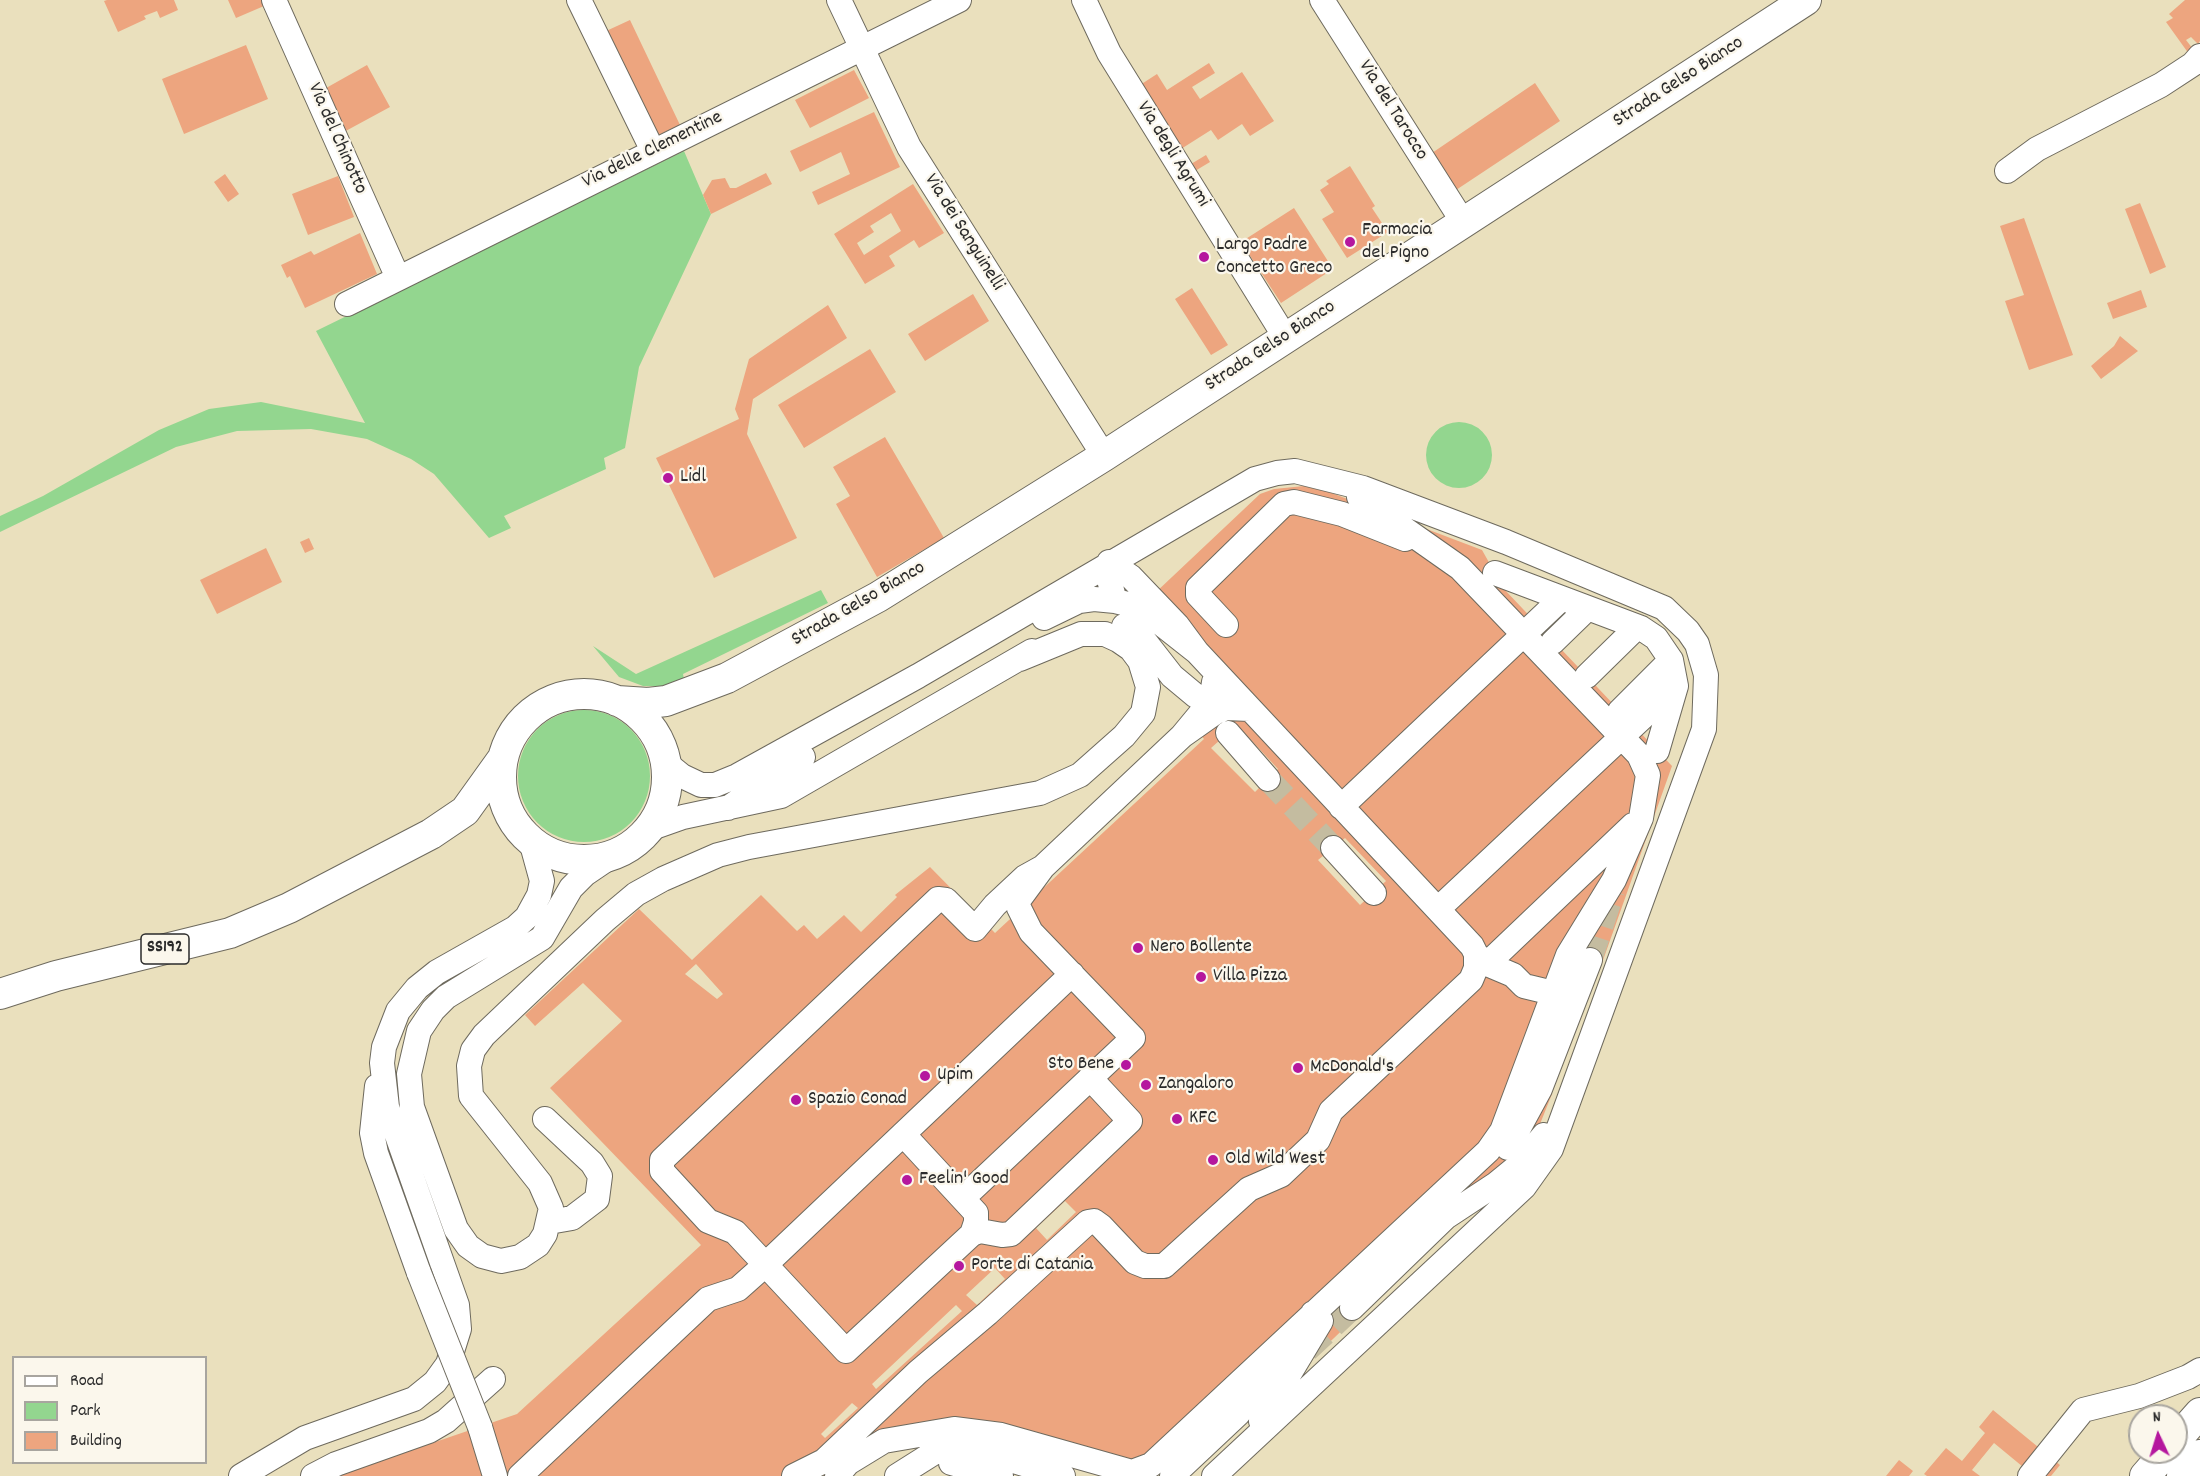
<!DOCTYPE html>
<html>
<head>
<meta charset="utf-8">
<style>
	body { margin:0 }
	#map { position:relative; width:2200px; height:1476px; overflow:hidden; background:#eae0bd; font-family:Dekko,sans-serif }
	canvas { display:block }
	.legend { position:absolute; left:12px; top:1356px; width:195px; height:108px; box-sizing:border-box; background:#fbf7ec; border:2px solid #a8a59f; margin:0; padding:8px 10px; list-style:none; font-size:18px; color:#2b2b2b }
	.legend li { display:flex; align-items:center; gap:12px; height:30px }
	.legend b { width:30px; border:2px solid #a8a59f }
	.north { position:absolute; left:2128px; top:1404px; width:60px; height:60px; box-sizing:border-box; background:#fbf7ec; border:2px solid #a8a59f; border-radius:50%; rotate:356deg; font-size:16px; font-weight:700; line-height:24px; text-align:center; color:#2b2b2b }
	.north::after { content:''; display:block; margin:auto; width:21px; height:27px; background:#b5179e; clip-path:polygon(50% 0,100% 100%,50% 72%,0 100%) }
</style>
</head>
<body>
<div id="map">
<canvas width="2200" height="1476"></canvas>
<ul class="legend">
<li><b style="height:8px;background:#fff"></b>Road</li>
<li><b style="height:16px;background:#93d68f"></b>Park</li>
<li><b style="height:16px;background:#eda57f"></b>Building</li>
</ul>
<div class="north">N</div>
</div>
<script>
const ctx = document.querySelector('canvas').getContext('2d');
ctx.lineJoin = 'round';
function paint(path, color) { ctx.fillStyle = color; ctx.fill(path, 'evenodd'); }
const poly = rows => new Path2D(rows.map(r => 'M' + r).join(''));
function trace(path, color, width, dash) { ctx.strokeStyle = color; ctx.lineWidth = width; ctx.lineCap = dash ? 'butt' : 'round'; ctx.setLineDash(dash || []); ctx.stroke(path); }
function write(font, color, halo, rows, align = 'center') {
  ctx.font = font + ' Dekko,sans-serif'; ctx.lineWidth = 4.5; ctx.setLineDash([]); ctx.textBaseline = 'middle'; ctx.strokeStyle = halo; ctx.fillStyle = color; for (const [text, x, y, turn = 0] of rows) {
    ctx.save(); ctx.translate(x, y); ctx.rotate((+turn || 0) * Math.PI / 180); ctx.textAlign = isNaN(turn) ? turn : align; if (halo) ctx.strokeText(text, 0, 0); ctx.fillText(text, 0, 0); ctx.restore();
  }
}
const green = poly([
	[684,151,711,214,639,367,625,448,604,458,606,469,504,516,511,528,489,538,434,474,411,459,367,439,311,429,237,431,176,447,0,532,0,516,43,496,159,430,209,409,261,402,365,423,316,331],
	'1426 455a33 33 0 1 1 66 0a33 33 0 1 1-66 0Z',
	[821,590,828,603,683,674,684,679,662,686,643,686,619,677,593,646,636,674],
	'518 776a66 66 0 1 1 132 0a66 66 0 1 1-132 0Z'
]);
const building = poly([
	[107,0,174,0,178,10,160,18,157,11,144,16,146,19,118,32,104,1],
	[228,0,262,0,264,6,236,18],
	[2185,0,2200,0,2200,41,2198,44,2191,37,2186,40,2193,49,2189,54,2166,22,2173,18,2169,14],
	[630,20,680,125,654,137,604,32],
	[246,45,268,99,184,134,162,79],
	[1209,63,1215,73,1192,87,1200,99,1242,72,1274,121,1250,136,1242,124,1218,140,1211,130,1181,149,1140,85,1157,74,1167,90],
	[367,65,390,107,342,133,319,92],
	[854,70,869,98,810,128,795,100],
	[1535,83,1560,121,1456,190,1432,153],
	[874,112,900,167,818,205,812,192,850,174,841,152,800,172,790,151],
	[1206,155,1210,162,1195,171,1191,164],
	[1350,166,1375,206,1372,208,1388,232,1347,258,1322,219,1334,212,1320,190,1329,184,1326,181],
	[766,173,772,184,711,214,703,195,712,180,725,178,730,188,736,188],
	[225,174,239,194,228,202,214,182],
	[338,176,354,217,308,235,292,194],
	[913,184,944,233,919,248,914,240,889,256,895,266,865,284,834,234],
	[891,213,901,231,864,255,857,243,874,232,870,226],
	[2140,203,2166,267,2150,274,2125,209],
	[1294,208,1333,269,1281,303,1241,242],
	[2024,218,2073,355,2029,370,2005,301,2024,295,2000,226],
	[360,233,377,274,305,308,290,276,287,278,281,265,311,251,314,255],
	[1192,288,1228,345,1211,355,1175,299],
	[2141,290,2147,307,2113,319,2107,303],
	[973,294,989,321,925,361,908,334],
	[828,305,847,338,753,399,747,434,797,538,714,578,656,458,739,419,735,409,749,359],
	[2120,336,2138,351,2101,379,2091,366,2114,346],
	[870,349,896,392,804,448,778,405],
	[885,437,944,538,877,577,836,504,850,496,833,467],
	[1304,486,1329,492,1482,550,1504,589,1672,766,1602,963,1590,960,1534,1087,1552,1094,1538,1129,1358,1315,1190,1476,1161,1473,1150,1476,1000,1442,894,1447,855,1471,852,1476,336,1476,517,1414,701,1245,550,1088,622,1021,583,983,535,1026,525,1015,639,909,692,960,761,895,797,931,804,925,817,939,844,915,861,932,897,897,895,895,930,867,995,933,1204,739,1186,717,1207,672,1137,610,1260,494,1274,489],
	[1512,634,1527,648,1433,736],
	[1237,725,1278,769,1255,792,1211,748],
	[1624,751,1531,839,1517,824],
	[1345,838,1386,881,1360,905,1318,860],
	[696,964,723,994,717,999,685,974],
	[1065,1201,1076,1212,1047,1240,1036,1228],
	[995,1268,1005,1279,977,1305,966,1295],
	[956,1305,962,1311,876,1389,872,1384],
	[852,1403,858,1408,825,1438,821,1434],
	[309,538,314,549,305,553,300,542],
	[266,548,282,582,217,614,200,580],
	[1993,1410,2060,1465,2051,1476,2034,1476,1994,1443,1972,1470,1980,1476,1927,1476,1924,1474,1946,1448,1962,1461,1985,1433,1979,1427],
	[1899,1460,1913,1471,1909,1476,1886,1476]
]);
const minorTunnel = poly([
	[1268,779,1333,848],
	[1590,960,1613,891],
	[1307,1350,1352,1308]
]);
const minor = poly([
	[274,0,398,278],
	[579,0,653,151],
	[839,0,909,147,1104,456],
	[1084,0,1109,53,1285,337],
	[1322,0,1463,222],
	[2007,171,2037,149,2161,85,2193,64,2200,56],
	[347,304,959,0],
	[1495,573,1641,628,1656,638,1671,660,1676,686,1657,751],
	[1044,618,1079,601,1094,599,1115,601,1140,607,1197,652,1177,625,1131,577,1109,562,1108,576,1115,601],
	[1226,625,1198,595,1198,588,1284,504,1294,502,1342,514,1405,539],
	[1124,626,1140,635,1172,676,1196,696],
	[1553,642,1587,609],
	[1587,676,1637,627],
	[1214,682,1211,701,1182,736,1216,712,1226,708,1250,709],
	[1620,711,1671,660],
	[1228,733,1268,779],
	[666,763,682,776,701,785,715,785,737,776,918,676,1255,479,1277,473,1295,471,1363,488,1506,542,1664,608,1688,631,1697,644,1706,675,1704,729,1551,1149,1524,1187,1214,1476],
	[1341,807,1561,599],
	[728,808,803,757],
	[649,829,683,817,781,796,1032,651],
	[1333,848,1374,893],
	[613,855,585,874,571,888,542,938,446,997,433,1010,419,1031,409,1074,412,1107,456,1229,468,1246,482,1256,501,1261,520,1257,538,1245,545,1234,551,1208,540,1183,471,1096,469,1066,473,1050,484,1035,605,920,636,894,663,879,718,855,749,847,1040,793,1080,775,1124,736,1143,713,1148,687,1140,661,1131,649,1118,640,1105,634,1081,634,1020,659],
	[1043,867,1025,877,995,905,975,929,946,900,938,899,662,1160,662,1171,708,1221,735,1232,846,1351,972,1234,980,1231,1002,1235,1011,1234,1130,1121,1090,1078],
	[1438,909,1676,686],
	[1478,956,1487,964,1513,975,1524,986,1553,993],
	[1487,964,1633,825],
	[377,1086,372,1133,376,1153,419,1273],
	[545,1119,592,1163,600,1176,597,1199,572,1218,549,1222],
	[903,1134,976,1213,976,1222,972,1234],
	[1508,1148,1540,1089,1590,960],
	[963,1198,1133,1038,1031,932,1019,908,1018,901,1043,867,1182,736],
	[1352,1308,1446,1217,1496,1184,1518,1166,1544,1135],
	[1261,1421,1321,1321,1313,1313],
	[480,1427,495,1476],
	[951,1463,1001,1476],
	[241,1476,305,1438,414,1399,435,1382,448,1364,459,1329,457,1305,387,1107,382,1063,384,1047,398,1011,417,988,437,972,515,928,527,917,539,895,542,881,531,841],
	[313,1476,336,1464,429,1431,446,1421,493,1379],
	[520,1476,708,1299,738,1289,765,1265,1072,974],
	[794,1476,824,1461,918,1372,988,1313,1088,1222,1094,1221,1101,1226,1135,1262,1145,1266,1164,1266,1249,1189,1281,1175,1318,1140,1331,1111,1471,980,1476,968,1476,954,1472,946,1197,652],
	[837,1476,848,1463,884,1441,954,1429,1001,1435,1132,1472,1151,1465,1488,1151,1502,1131,1568,955,1614,880,1641,818,1648,775,1639,755,1460,568,1359,497],
	[897,1476,935,1452,952,1451,994,1455,1063,1476],
	[1172,1476,1238,1414,1283,1358],
	[2030,1476,2083,1410,2139,1396,2188,1377,2200,1370]
]);
const major = poly([
	'501 777a83 83 0 1 1 166 0a83 83 0 1 1-166 0Z',
	[617,701,648,703,666,701,727,678,878,597,1104,456,1806,0],
	[0,994,56,976,230,933,289,908,431,834,465,811,503,758],
	[2176,1440,2200,1413],
	[2145,1476,2166,1452],
	[2182,1476,2200,1455]
]);
const minorBridge = poly([
	[419,1273,480,1427]
]);
const markers = [
	[1350,242,6,"#b5179e"],
	[1204,257,6,"#b5179e"],
	[668,478,6,"#b5179e"],
	[1138,948,6,"#b5179e"],
	[1201,977,6,"#b5179e"],
	[1126,1065,6,"#b5179e"],
	[1298,1068,6,"#b5179e"],
	[925,1076,6,"#b5179e"],
	[1146,1085,6,"#b5179e"],
	[796,1100,6,"#b5179e"],
	[1177,1119,6,"#b5179e"],
	[1213,1160,6,"#b5179e"],
	[907,1180,6,"#b5179e"],
	[959,1266,6,"#b5179e"]
];
const shields = [
	[165,949,48]
];
const shieldNames = [
	["SS192",165,949]
];
const streetNames = [
	["Strada Gelso Bianco",1679,83,-33],
	["Via del Tarocco",1392,111,58],
	["Via del Chinotto",336,139,66],
	["Via delle Clementine",653,151,-26],
	["Via degli Agrumi",1172,155,58],
	["Via dei Sanguinelli",963,233,58],
	["Strada Gelso Bianco",1271,347,-33],
	["Strada Gelso Bianco",859,605,-30]
];
const poiNames = [
	["Farmacia",1362,231],
	["del Pigno",1362,254],
	["Largo Padre",1216,246],
	["Concetto Greco",1216,269],
	["Lidl",680,478],
	["Nero Bollente",1150,948],
	["Villa Pizza",1213,977],
	["Sto Bene",1114,1065,"right"],
	["McDonald's",1310,1068],
	["Upim",937,1076],
	["Zangaloro",1158,1085],
	["Spazio Conad",808,1100],
	["KFC",1189,1119],
	["Old Wild West",1225,1160],
	["Feelin' Good",919,1180],
	["Porte di Catania",971,1266]
];
paint(green, '#93d68f');
paint(building, '#eda57f');
trace(minorTunnel, '#c4bca0', 24, [24, 12]);
trace(minor, '#6e6a5e', 26);
trace(major, '#6e6a5e', 32);
trace(minor, '#fff', 24);
trace(major, '#fff', 30);
trace(minorBridge, '#6e6a5e', 26, []);
trace(minorBridge, '#fff', 24);
for (const [x, y, r, color] of markers) { const dot = new Path2D(); dot.arc(x, y, r, 0, 2 * Math.PI); ctx.fillStyle = color; ctx.fill(dot); trace(dot, '#fbf7ec', 2); }
for (const [x, y, w] of shields) { const box = new Path2D(); box.roundRect(x - w / 2, y - 15, w, 30, 4.5); ctx.fillStyle = '#fbf7ec'; ctx.fill(box); trace(box, '#2b2b2b', 1.5); }
write('bold 18px', '#2b2b2b', null, shieldNames);
write('20px', '#2b2b2b', '#fbf7ec', streetNames);
write('20px', '#2b2b2b', '#fbf7ec', poiNames, 'left');
</script>
</body>
</html>
